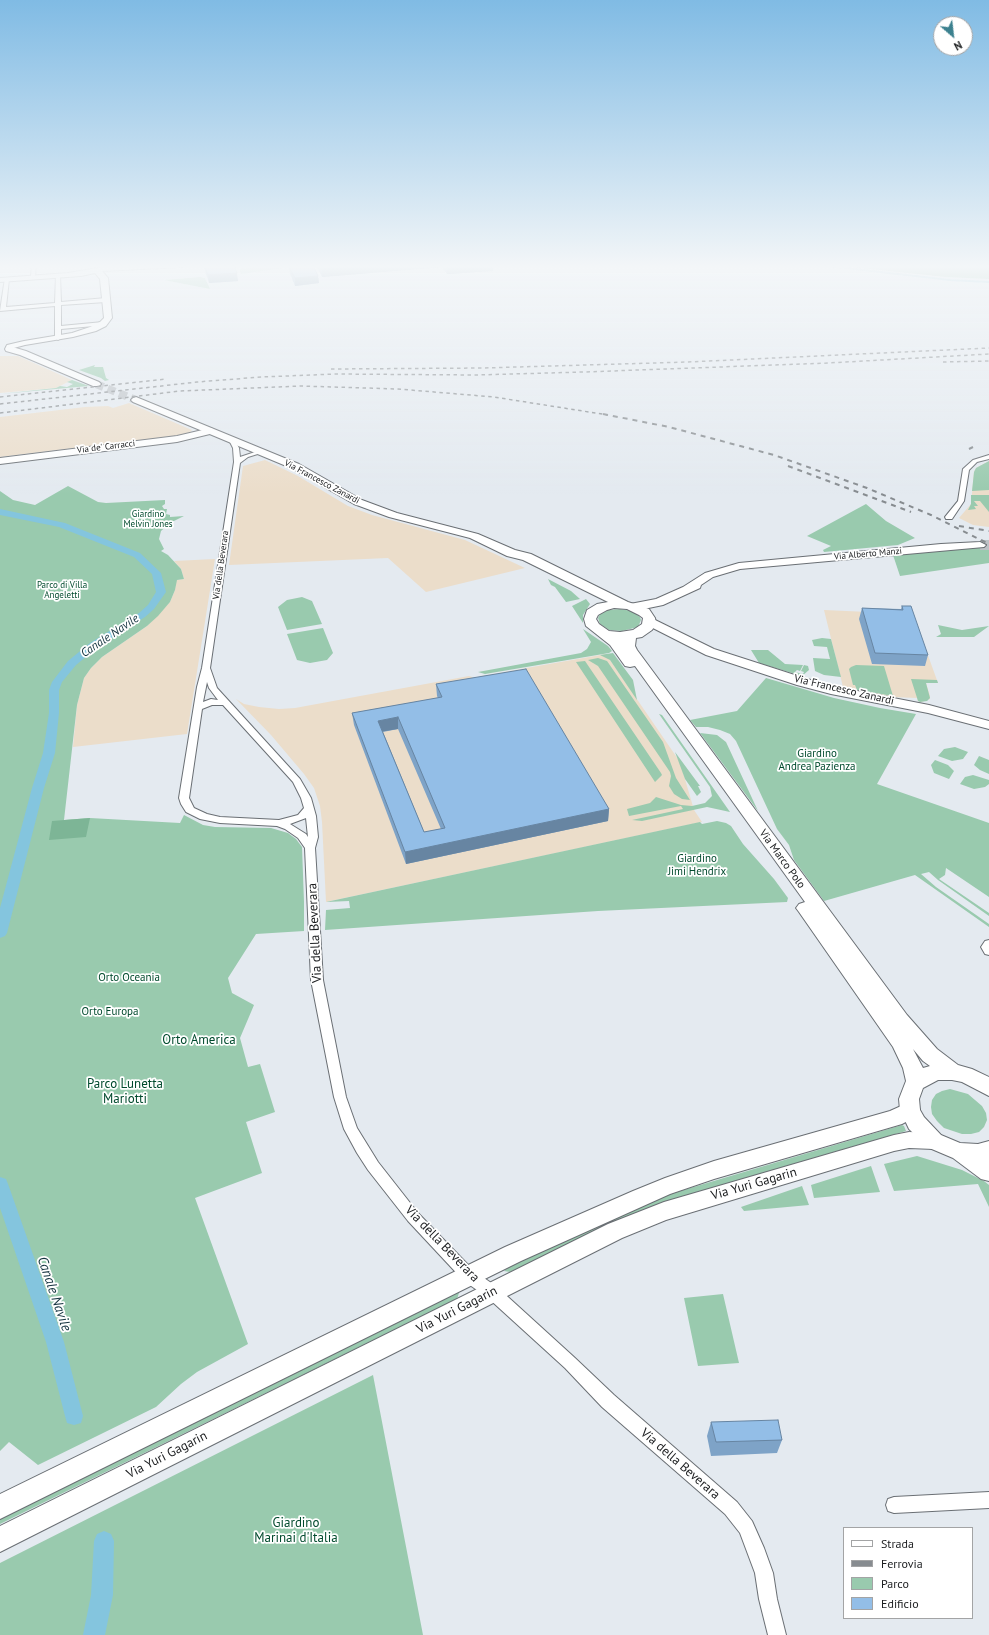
<!DOCTYPE html>
<html>
<head>
<meta charset="utf-8">
<style>
	body { margin:0 }
	#map { position:relative; width:989px; height:1635px; overflow:hidden; background:#e4eaf0; font-family:"PT Sans",sans-serif }
	canvas { display:block }
	.legend { position:absolute; left:843px; top:1527px; width:130px; height:92px; box-sizing:border-box; background:#fff; border:1px solid #a3a4a5; margin:0; padding:5px 7px; list-style:none; font-size:12px; color:#1a1c1e }
	.legend li { display:flex; align-items:center; gap:8px; height:20px }
	.legend b { width:20px; border:1px solid #a3a4a5 }
	.north { position:absolute; left:933px; top:16px; width:40px; height:40px; box-sizing:border-box; background:#fff; border:1px solid #a3a4a5; border-radius:50%; rotate:152deg; font-size:11px; font-weight:700; line-height:16px; text-align:center; color:#1a1c1e }
	.north::after { content:''; display:block; margin:auto; width:14px; height:18px; background:#3c818f; clip-path:polygon(50% 0,100% 100%,50% 72%,0 100%) }
</style>
</head>
<body>
<div id="map">
<canvas width="989" height="1635"></canvas>
<ul class="legend">
<li><b style="height:5px;background:#fff"></b>Strada</li>
<li><b style="height:5px;background:#878c90"></b>Ferrovia</li>
<li><b style="height:11px;background:#99caae"></b>Parco</li>
<li><b style="height:11px;background:#93bee7"></b>Edificio</li>
</ul>
<div class="north">N</div>
</div>
<script>
const ctx = document.querySelector('canvas').getContext('2d');
ctx.lineJoin = 'round';
function paint(path, color) { ctx.fillStyle = color; ctx.fill(path, 'evenodd'); }
const poly = rows => new Path2D(rows.map(r => 'M' + r).join(''));
function trace(path, color, width, dash) { ctx.strokeStyle = color; ctx.lineWidth = width; ctx.lineCap = dash ? 'butt' : 'round'; ctx.setLineDash(dash || []); ctx.stroke(path); }
function write(font, color, halo, rows, align = 'center') {
  ctx.font = font + ' "PT Sans",sans-serif'; ctx.lineWidth = 3.5; ctx.setLineDash([]); ctx.textBaseline = 'middle'; ctx.strokeStyle = halo; ctx.fillStyle = color; for (const [text, x, y, turn = 0] of rows) {
    ctx.save(); ctx.translate(x, y); ctx.rotate((+turn || 0) * Math.PI / 180); ctx.textAlign = isNaN(turn) ? turn : align; if (halo) ctx.strokeText(text, 0, 0); ctx.fillText(text, 0, 0); ctx.restore();
  }
}
const commercial = poly([
	[0,356,18,356,72,380,56,388,0,393],
	[129,403,192,430,189,433,181,435,0,457,0,417,85,407,108,406,113,408],
	[265,460,298,476,348,506,372,515,465,540,525,568,426,592,388,558,229,565,243,466],
	[989,461,989,527,973,525,959,518,971,504,974,472,976,468],
	[215,559,187,734,73,747,77,705,84,678,91,668,102,657,147,626,170,602,175,590,176,580,184,579,181,569,174,561],
	[824,610,913,614,938,683,926,683,930,696,930,699,921,702,918,701,917,698,892,697,843,687],
	[606,654,680,762,694,810,702,822,326,902,322,822,320,806,314,788,304,774,271,735,236,699,244,704,259,707,279,709,295,708,469,676,482,680,481,676]
]);
const green = poly([
	[275,265,289,265,284,268,241,274,239,269],
	[201,277,205,278,210,289,164,280],
	[95,365,94,367,103,367,106,378,109,380,105,381,101,378,79,370],
	[72,380,89,386,0,394,56,388,60,386,67,387,73,384,67,382],
	[989,461,989,490,972,491,974,472,976,468],
	[68,486,98,502,106,503,165,500,165,504,162,506,164,509,167,509,166,514,170,515,170,517,184,516,170,523,161,531,159,539,164,549,161,551,168,555,181,569,184,579,177,580,175,590,170,602,158,616,147,626,102,657,91,668,84,678,77,705,64,820,90,818,180,823,184,815,203,825,215,827,271,828,288,833,296,839,302,847,304,902,304,931,256,934,228,978,232,993,254,1005,240,1038,248,1067,260,1064,275,1112,246,1122,262,1173,195,1198,248,1344,197,1372,181,1384,156,1407,38,1465,9,1442,0,1451,0,491,13,500,35,505],
	[971,495,989,495,989,512,980,501,974,501,978,506,974,506,976,509,968,510,971,504],
	[866,504,886,521,915,538,898,545,824,552,823,550,831,546,807,536],
	[987,547,989,548,989,563,900,576,893,555],
	[548,579,571,591,580,599,566,602,555,587,551,585],
	[302,597,312,601,322,624,287,630,278,607,287,600],
	[586,599,590,604,583,615,583,623,572,606],
	[620,609,632,611,640,617,641,620,638,627,622,631,609,630,600,624,598,618,600,614,608,610],
	[938,625,962,630,989,626,974,637,936,637,941,634],
	[323,628,333,653,327,660,310,663,297,660,287,634],
	[583,629,608,646,612,651,609,653,485,674,478,672,581,653,587,649,591,642],
	[822,638,831,639,841,677,824,675,815,671,813,658,830,659,827,647,814,646,812,640],
	[751,650,768,650,785,664,803,665,800,671,797,670,795,672,803,674,804,672,801,671,804,665,808,666,809,670,802,676,759,663],
	[613,653,633,680,637,700,610,660,600,655],
	[598,658,607,661,663,742,676,778,690,800,682,799,674,794,669,786,671,776,670,772,598,666,588,660],
	[585,661,661,773,662,775,655,782,576,662],
	[856,665,884,666,893,696,857,690,855,685,853,685,849,669,851,667],
	[766,678,834,698,880,708,916,714,877,784,989,823,989,897,946,868,945,875,939,879,989,913,989,916,938,880,929,872,921,874,936,887,989,924,989,927,915,875,824,901,794,860,789,845,777,829,736,741,730,734,720,730,708,727,696,727,690,720,737,711],
	[911,679,937,680,938,683,926,683,930,698,927,701,920,702,918,701],
	[659,714,662,715,730,812,707,807,642,821,632,820,683,809,681,806,629,816,627,809,650,803,656,797,681,805,692,806,705,803,712,796,710,787],
	[700,733,717,735,726,742,758,811],
	[955,747,968,752,963,759,952,761,938,756,944,749],
	[675,752,700,786,698,786,701,792,697,796,685,779],
	[979,756,989,760,989,774,980,770,974,765],
	[935,760,948,765,954,771,949,779,934,773,931,765],
	[973,775,989,780,989,784,985,787,974,789,960,784,965,777],
	[717,821,726,823,731,826,743,844,774,879,788,898,787,902,598,911,325,930,326,910,350,908,349,901,326,902,700,822,702,824],
	[950,1089,968,1094,982,1106,986,1113,987,1120,984,1127,979,1132,971,1134,962,1134,944,1128,937,1121,932,1114,931,1107,932,1100,936,1094,942,1091],
	[902,1125,904,1126,906,1131,660,1203,510,1272,504,1271,509,1267,660,1197],
	[917,1156,962,1170,984,1181,989,1185,989,1207,978,1184,894,1191,884,1164],
	[871,1166,880,1192,814,1198,811,1185],
	[802,1186,809,1205,744,1211,741,1207],
	[454,1293,459,1293,457,1299,0,1524,0,1516],
	[723,1294,739,1363,698,1366,684,1298],
	[373,1375,423,1635,0,1635,0,1563]
]);
const forest = poly([
	[834,265,989,265,989,279,945,277],
	[90,818,86,837,49,840,52,821]
]);
const stream = poly([
	[820,265,950,280,989,282]
]);
const canal = poly([
	[0,509,65,523,140,553,161,573,166,592,154,609,145,617,98,647,76,665,62,682,59,690,59,713,55,753,44,788,7,933,5,936,0,938,0,908,32,788,43,753,49,713,49,690,52,682,68,661,90,643,139,613,148,605,156,592,152,574,134,557,59,527,0,515,0,509],
	[0,1177,6,1179,8,1184,64,1342,83,1416,81,1423,74,1425,67,1423,65,1416,46,1342,0,1208,0,1177],
	[104,1531,111,1534,114,1541,113,1595,105,1635,83,1635,91,1595,94,1541,97,1534,104,1531]
]);
const secondaryTunnel = poly([
	[980,545,989,545]
]);
const primaryTunnel = poly([
	[96,384,136,400]
]);
const street = poly([
	[32,265,36,265,35,277,33,278,31,277,32,265],
	[58,274,60,275,61,302,106,298,109,300,106,302,61,305,61,326,103,322,106,324,105,325,61,329,61,338,58,340,55,338,55,306,0,311,5,278,9,279,6,307,55,303,56,275,58,274],
	[232,438,234,439,239,448,240,457,261,450,264,452,248,457,240,463,210,668,217,688,300,779,311,798,316,816,318,837,315,848,323,980,346,1097,357,1128,378,1162,418,1213,474,1271,497,1287,575,1358,614,1395,737,1502,752,1521,764,1548,773,1573,777,1599,786,1635,768,1635,759,1599,755,1573,740,1533,725,1514,602,1407,565,1368,487,1297,464,1281,408,1221,368,1170,357,1153,344,1129,334,1097,311,980,305,848,298,838,285,829,277,826,220,823,200,819,186,812,181,804,179,798,197,687,202,668,234,462,233,448,229,440,232,438],
	[207,682,209,688,218,700,211,699,203,702,207,682],
	[212,705,223,705,293,782,301,798,304,808,298,815,279,820,220,817,207,814,194,808,189,798,202,709,212,705],
	[306,818,308,837,306,834,290,824,306,818],
	[989,455,989,459,977,462,969,470,964,501,952,519,946,519,945,517,958,501,963,469,973,460,989,455],
	[989,940,989,955,985,954,981,947,985,941,989,940],
	[989,1492,989,1508,894,1513,888,1511,886,1505,888,1499,894,1497,989,1492]
]);
const secondary = poly([
	[143,265,185,265,181,267,102,271,108,278,112,318,106,326,96,331,73,337,25,345,10,349,6,347,7,345,24,341,72,333,90,327,100,322,104,318,100,279,95,273,81,276,0,282,0,278,68,273,104,267,143,265],
	[211,428,216,431,214,433,177,442,0,464,0,458,177,436,211,428],
	[980,542,986,545,984,547,740,569,713,577,701,585,700,588,663,605,634,611,630,610,628,607,630,604,656,599,683,587,705,573,739,563,941,544,980,542],
	[649,617,714,649,807,679,837,687,929,705,989,721,989,729,928,713,831,694,797,685,706,655,645,624,643,621,645,618,649,617],
	[910,1102,917,1104,920,1110,917,1116,902,1124,714,1179,670,1194,521,1261,0,1519,0,1494,505,1247,633,1191,665,1178,714,1161,890,1111,910,1102],
	[909,1132,934,1133,941,1135,944,1141,941,1147,934,1149,909,1148,894,1151,666,1220,622,1238,0,1552,0,1526,608,1224,664,1202,894,1135,909,1132]
]);
const primary = poly([
	[9,346,26,351,99,382,101,384,99,386,93,386,20,355,6,351,5,349,6,347,9,346],
	[136,397,299,464,362,500,397,513,478,534,515,550,531,554,628,602,649,609,655,618,656,624,652,630,642,637,636,638,635,646,637,650,907,1015,937,1049,958,1065,972,1069,989,1077,989,1096,962,1082,952,1080,938,1080,923,1088,919,1099,920,1110,924,1117,941,1135,960,1143,978,1144,989,1141,989,1181,981,1179,953,1158,927,1147,909,1129,900,1110,899,1099,906,1081,903,1068,893,1047,799,912,796,908,799,904,805,902,635,666,630,667,625,666,610,645,586,626,584,619,587,610,597,604,608,602,523,560,507,556,470,538,389,517,354,504,291,468,133,402,131,400,133,398,136,397],
	[614,608,627,609,639,615,643,618,642,624,633,630,620,632,609,631,599,624,596,619,598,615,607,610,614,608],
	[913,1049,923,1061,930,1066,923,1068,913,1049]
]);
const railFar1 = poly([
	[943,362,989,361],
	[331,369,483,368,688,362,989,348],
	[0,397,166,379],
	[0,404,197,382,261,377,336,374,475,375,584,372,828,363,989,354],
	[0,413,180,391,301,386,398,389,494,397,608,415]
]);
const rail = poly([
	[603,414,669,427,774,455,867,488,931,515,989,544],
	[969,449,973,447],
	[788,466,911,512],
	[959,526,989,531]
]);
const wall = poly([
	[203,265,234,265,238,281,209,283],
	[316,265,493,265,493,271,447,274,442,267,322,277],
	[289,267,318,276,319,283,295,286,290,274],
	[902,606,928,655,925,666,872,664,859,619,862,608,901,609],
	[436,684,609,809,608,821,406,864,354,725,352,713,438,698,437,696],
	[398,729,441,829,424,832,383,732],
	[711,1422,782,1440,777,1453,711,1456,707,1436]
]);
const shadedWall = poly([
	[364,265,442,265,442,267,322,277,322,268],
	[458,265,493,265,493,271,447,274,447,266],
	[237,273,238,281,209,283,208,275],
	[318,276,319,283,295,286,295,278],
	[398,717,398,729,379,732,378,721],
	[609,809,608,821,406,864,405,852]
]);
const building = poly([
	[204,265,234,265,237,273,208,275,204,265],
	[313,265,318,276,295,278,289,267,313,265],
	[320,265,364,265,322,268,320,265],
	[446,265,458,265,447,266,446,265],
	[902,606,911,606,928,655,875,653,862,608,903,610,902,606],
	[526,669,609,809,405,852,352,713,442,697,436,684,526,669],
	[398,717,445,828,424,832,378,721,398,717],
	[778,1420,782,1440,716,1442,711,1422,778,1420]
]);
const farStreetnames = [
	["Via de' Carracci",106,447,-7],
	["Via Francesco Zanardi",322,482,28],
	["Via Alberto Manzi",868,554,-5],
	["Via della Beverara",221,565,-82]
];
const farParknames = [
	["Giardino",148,514],
	["Melvin Jones",148,524],
	["Parco di Villa",62,585],
	["Angeletti",62,595]
];
const streetNames = [
	["Via Francesco Zanardi",844,690,13],
	["Via Marco Polo",782,859,54]
];
const parkNames = [
	["Giardino",817,754],
	["Andrea Pazienza",817,767],
	["Giardino",697,859],
	["Jimi Hendrix",697,872],
	["Orto Oceania",129,978],
	["Orto Europa",110,1012]
];
const waterNames = [
	["Canale Navile",110,636,-34]
];
const nearStreetnames = [
	["Via della Beverara",315,933,-93],
	["Via Yuri Gagarin",754,1184,-16],
	["Via della Beverara",442,1244,46],
	["Via Yuri Gagarin",457,1310,-27],
	["Via Yuri Gagarin",167,1455,-27],
	["Via della Beverara",680,1464,41]
];
const nearParknames = [
	["Orto America",199,1040],
	["Parco Lunetta",125,1084],
	["Mariotti",125,1099],
	["Giardino",296,1523],
	["Marinai d'Italia",296,1538]
];
const nearWaternames = [
	["Canale Navile",54,1294,71]
];
paint(commercial, '#ebddca');
paint(green, '#99caae');
paint(forest, '#7db596');
trace(stream, '#84c5de', 2);
paint(canal, '#84c5de');
trace(secondaryTunnel, '#bcc1c6', 10, [10, 5]);
trace(primaryTunnel, '#bcc1c6', 8, [8, 4.5]);
trace(street, '#6a6f74', 2);
trace(secondary, '#6a6f74', 2);
trace(primary, '#6a6f74', 2);
paint(street, '#fff');
paint(secondary, '#fff');
paint(primary, '#fff');
trace(railFar1, '#878c90', 1.5, [3.5, 3.5]);
trace(rail, '#878c90', 2, [5, 5]);
paint(wall, '#7ea3c7');
paint(shadedWall, '#6785a2');
paint(building, '#93bee7');
trace(building, '#6785a2', 1);
const sky = ctx.createLinearGradient(0, 0, 0, 494);
sky.addColorStop(0, '#80bbe4');
sky.addColorStop(0.54, '#f3f6f8');
sky.addColorStop(1, '#f3f6f800');
ctx.fillStyle = sky;
ctx.fillRect(0, 0, 989, 494);
write('9px', '#1a1c1e', '#fff', farStreetnames);
write('9px', '#004a2d', '#fff', farParknames);
write('11px', '#1a1c1e', '#fff', streetNames);
write('11px', '#004a2d', '#fff', parkNames);
write('italic 12px', '#14333f', '#fff', waterNames);
write('13px', '#1a1c1e', '#fff', nearStreetnames);
write('13px', '#004a2d', '#fff', nearParknames);
write('italic 14px', '#14333f', '#fff', nearWaternames);
</script>
</body>
</html>
